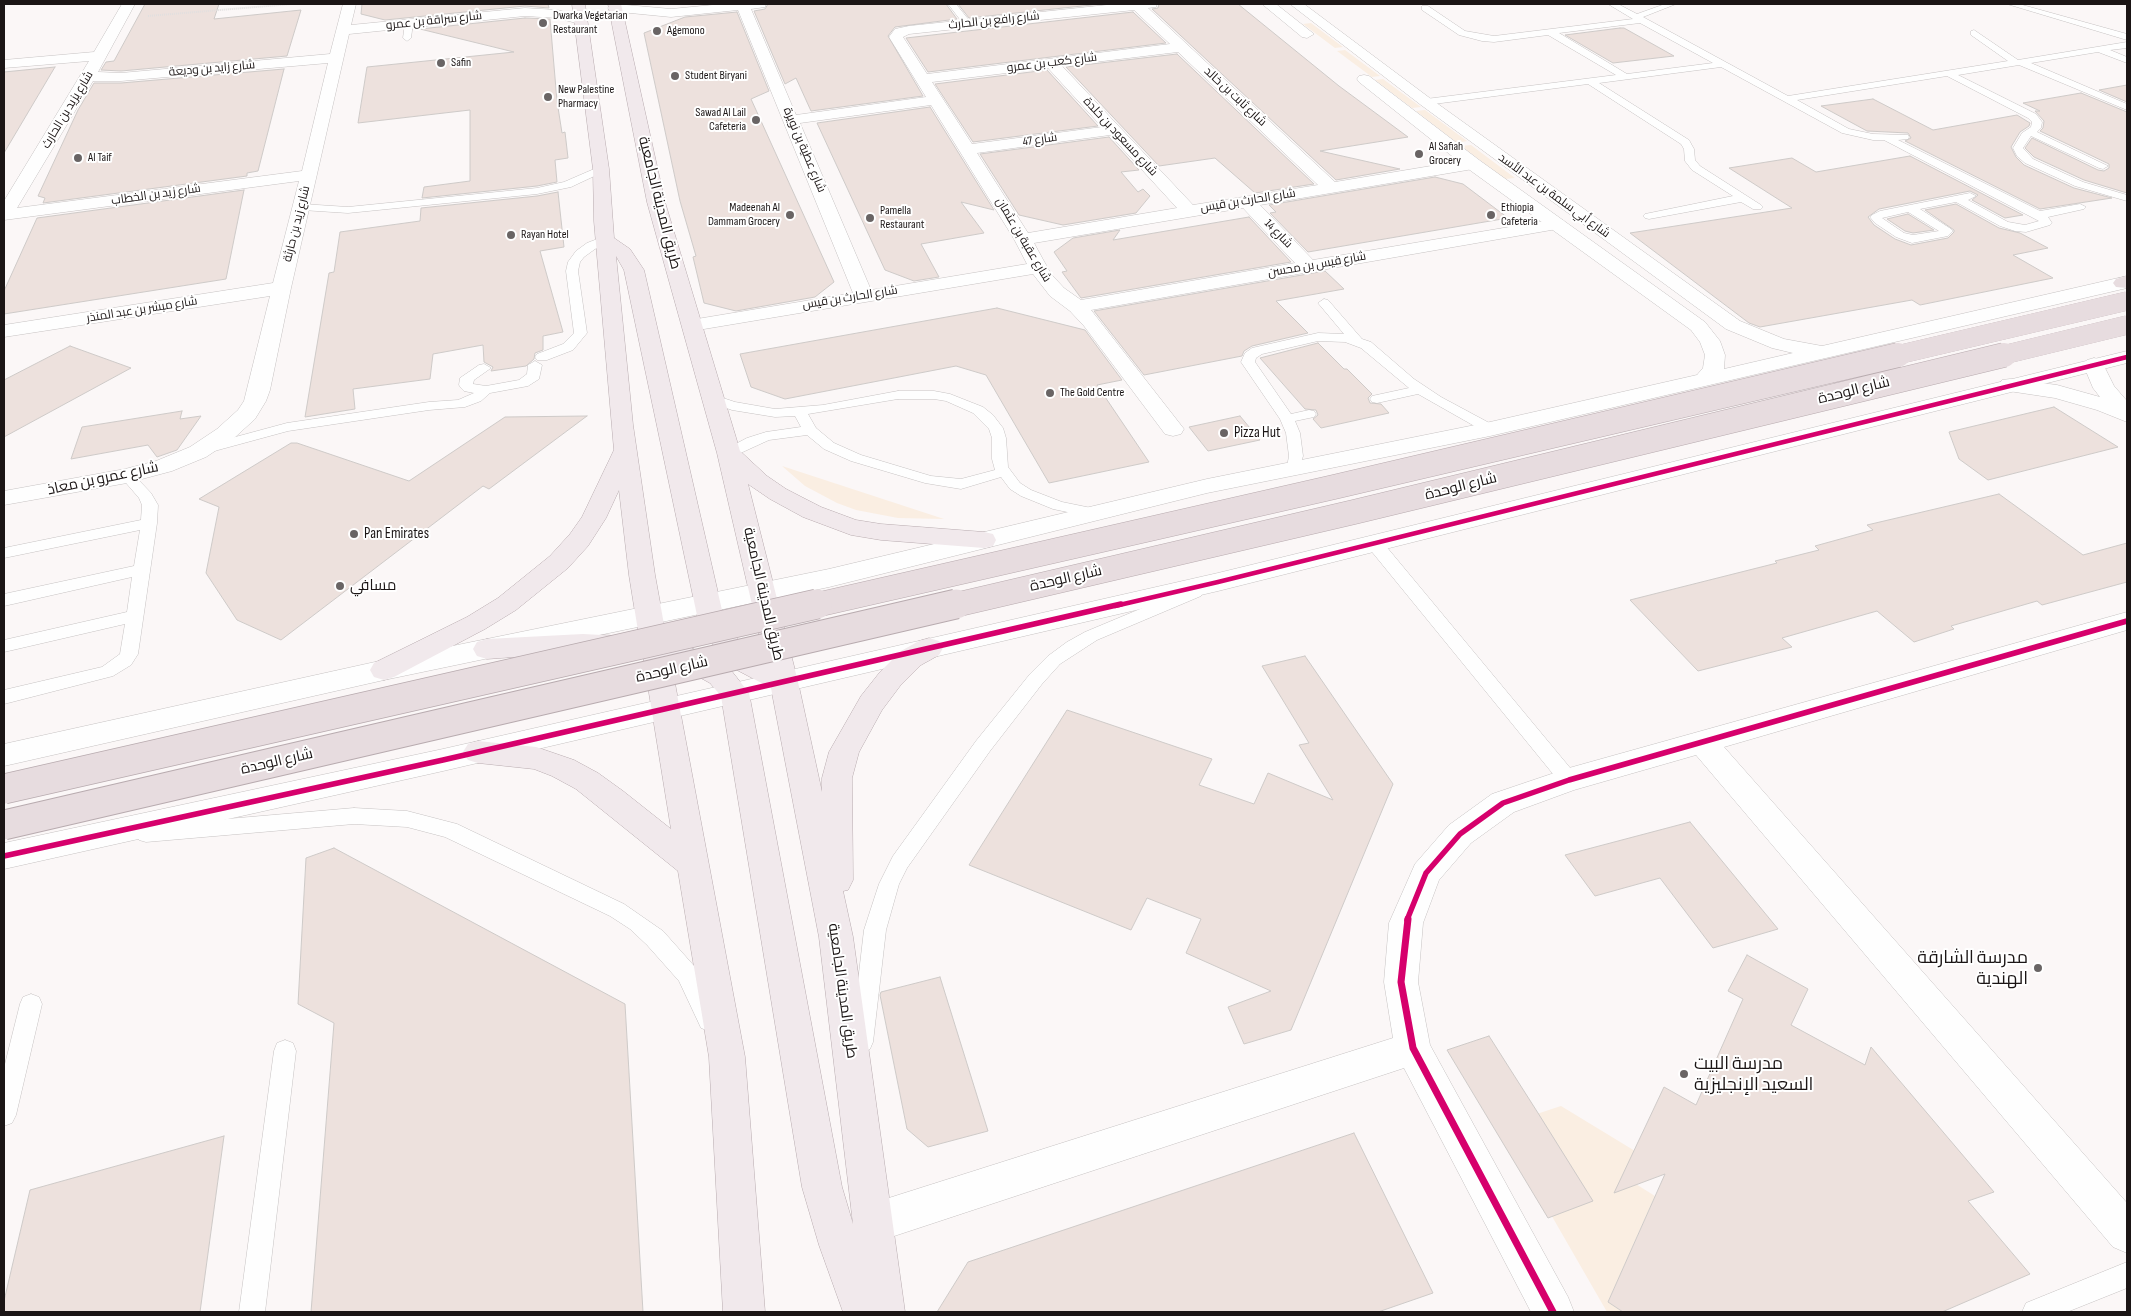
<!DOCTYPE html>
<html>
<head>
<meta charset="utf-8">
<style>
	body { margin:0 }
	#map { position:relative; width:2131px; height:1316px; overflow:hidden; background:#fbf7f7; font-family:"Sofia Sans Condensed",sans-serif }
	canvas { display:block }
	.frame { position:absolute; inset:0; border:5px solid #1b1515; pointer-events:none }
</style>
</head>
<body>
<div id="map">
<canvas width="2131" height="1316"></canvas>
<div class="frame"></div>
</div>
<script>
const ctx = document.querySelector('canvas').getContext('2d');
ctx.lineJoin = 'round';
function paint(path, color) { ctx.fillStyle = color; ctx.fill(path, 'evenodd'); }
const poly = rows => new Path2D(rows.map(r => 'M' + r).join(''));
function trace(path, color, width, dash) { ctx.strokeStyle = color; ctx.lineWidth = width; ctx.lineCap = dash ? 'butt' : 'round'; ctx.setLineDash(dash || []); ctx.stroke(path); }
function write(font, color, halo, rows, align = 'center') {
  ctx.font = font + ' "Sofia Sans Condensed",Cairo,sans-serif'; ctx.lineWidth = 4; ctx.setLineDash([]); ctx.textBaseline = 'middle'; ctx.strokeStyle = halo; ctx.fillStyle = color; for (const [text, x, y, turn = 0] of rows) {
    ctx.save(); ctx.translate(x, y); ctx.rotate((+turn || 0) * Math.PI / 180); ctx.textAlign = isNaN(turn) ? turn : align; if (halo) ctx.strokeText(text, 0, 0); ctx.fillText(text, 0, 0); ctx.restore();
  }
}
const green = poly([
	[1311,23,1343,47,1335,48,1303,24],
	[1345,50,1380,76,1372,77,1337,51],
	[1383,79,1421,107,1412,108,1375,80],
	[1425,110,1467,141,1457,143,1416,111],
	[1471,145,1515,178,1505,179,1461,146],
	[782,466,944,519,898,518,856,510,837,503,805,486],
	[1561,1106,1635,1151,1623,1176,1655,1196,1608,1302,1623,1312,1607,1312,1500,1126]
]);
const building = poly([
	[145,4,219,4,214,19,301,10,287,56,121,71,101,70,106,62,114,61,145,4],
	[362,4,548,4,549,8,525,6,385,20,361,14,362,4],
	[768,4,946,4,957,19,895,27,888,36,923,96,811,111,796,78,785,84,754,11,765,9,768,4],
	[958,4,1101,4,969,18,958,4],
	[1159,4,1238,4,1339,86,1408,137,1320,151,1400,169,1336,180,1152,9,1158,8,1159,4],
	[737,12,769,91,751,99,834,282,815,297,736,311,704,303,693,257,696,256,680,201,644,33,685,17,737,12],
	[1133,12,1166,43,928,72,906,38,1133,12],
	[525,18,550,19,557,101,562,133,565,132,568,158,555,160,557,182,537,186,422,198,424,187,470,181,470,110,358,123,367,67,514,52,420,29,525,18],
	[1620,28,1624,28,1674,56,1613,63,1565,35,1620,28],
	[1177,54,1314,184,1255,193,1215,158,1159,166,1066,67,1177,54],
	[55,67,4,153,4,72,55,67],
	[284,69,258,171,247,173,247,176,43,203,45,198,38,196,78,110,94,83,121,83,284,69],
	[1047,70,1098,126,973,142,935,84,1047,70],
	[2127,85,2127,102,2099,90,2127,85],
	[2081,93,2127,112,2127,193,2084,180,2034,157,2025,148,2032,138,2098,170,2104,171,2109,168,2109,164,2040,131,2043,128,2044,121,2035,111,2040,111,2023,103,2081,93],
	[1873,99,1933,130,2017,115,2030,123,2029,126,2020,132,2011,147,2016,157,2024,165,2074,188,2112,198,2040,209,1905,141,1911,138,1908,133,1867,131,1821,106,1873,99],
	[930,107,994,210,961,202,984,233,921,244,939,277,914,281,885,270,817,123,930,107],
	[1109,137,1139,170,1121,172,1138,192,1143,189,1150,196,1136,213,1063,225,1019,215,980,154,1109,137],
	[1910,156,2023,215,2005,218,1972,200,1978,195,1970,191,1879,209,1868,217,1874,225,1895,239,1911,245,1948,238,1954,232,1954,230,1925,210,1956,204,1999,228,2020,233,2048,248,2013,255,2053,278,1920,305,1912,300,1760,327,1749,323,1630,233,1792,208,1729,168,1792,158,1816,172,1910,156],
	[1435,177,1463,184,1508,218,1308,252,1270,213,1276,212,1269,205,1435,177],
	[244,190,226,279,4,314,4,291,37,218,244,190],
	[558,192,564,247,540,251,563,332,543,336,543,350,535,353,534,359,526,366,491,371,493,367,484,362,483,345,433,354,430,379,353,389,355,409,305,417,329,273,334,272,340,232,420,221,421,208,537,196,558,192],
	[1908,214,1934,230,1913,233,1905,231,1887,219,1908,214],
	[1249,217,1291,262,1081,298,1062,272,1067,271,1054,252,1073,238,1120,230,1113,240,1249,217],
	[1325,271,1344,289,1276,301,1308,333,1252,346,1244,351,1242,356,1144,375,1094,311,1325,271],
	[997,308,1085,330,1122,380,1097,385,1149,462,1049,483,986,375,956,366,785,399,751,387,740,354,997,308],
	[1318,343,1344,369,1347,369,1372,394,1368,398,1370,403,1381,404,1389,413,1321,428,1313,419,1318,415,1316,410,1305,409,1260,358,1318,343],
	[70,346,131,368,4,437,4,380,70,346],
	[2054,407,2118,447,1988,480,1959,459,1949,432,2054,407],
	[182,411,180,419,201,416,177,450,157,457,148,445,71,459,82,427,182,411],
	[587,416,489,489,483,486,281,640,237,620,206,573,219,507,199,499,291,443,297,443,409,481,505,417,587,416],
	[1240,416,1260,440,1208,451,1189,427,1240,416],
	[1999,494,2083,555,2127,543,2127,582,2042,605,2037,601,1951,626,1954,629,1914,642,1877,611,1782,638,1792,647,1698,671,1630,600,1777,563,1775,561,1819,550,1815,546,1873,530,1867,525,1999,494],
	[1305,656,1393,784,1291,1030,1244,1044,1228,1007,1271,991,1186,953,1201,919,1147,898,1131,930,969,865,1067,710,1212,759,1199,785,1254,804,1268,773,1333,800,1299,745,1309,743,1262,666,1305,656],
	[1690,822,1778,929,1713,948,1660,878,1595,896,1565,855,1690,822],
	[334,848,625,1004,643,1312,311,1312,334,1023,298,1004,306,858,334,848],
	[1747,955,1808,989,1791,1025,1865,1065,1871,1047,1994,1192,1968,1201,2030,1274,1942,1312,1623,1312,1608,1302,1665,1174,1614,1193,1664,1087,1696,1105,1743,999,1728,991,1747,955],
	[940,977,988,1131,928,1147,907,1129,880,995,881,992,940,977],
	[1489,1036,1538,1113,1593,1201,1548,1218,1447,1050,1489,1036],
	[1354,1133,1433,1293,1378,1312,937,1312,968,1262,1354,1133],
	[224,1136,200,1312,4,1312,4,1301,30,1190,224,1136]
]);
const path = poly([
	[148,16,292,4]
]);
const service = poly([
	[948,4,956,4,972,24,971,26,965,26,948,4],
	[1608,4,1618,4,1637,14,1665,4,1676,4,1643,17,1788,96,2008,61,1971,35,1971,31,1974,30,2018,60,2127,42,2127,48,2110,50,2127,57,2127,63,2098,52,2031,63,2127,104,2127,110,2019,65,1958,75,2036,114,2042,122,2041,128,2037,132,2108,166,2103,169,2099,168,2031,136,2023,148,2033,159,2083,182,2127,195,2127,201,2075,186,2025,163,2017,156,2013,148,2022,133,2031,127,2032,122,2028,118,1947,76,1797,100,1849,129,1873,134,1908,135,1909,137,1908,139,1898,140,2040,211,2080,204,2086,207,2084,209,2048,217,2052,223,2050,225,2026,232,2015,231,2000,226,1956,202,1920,209,1951,229,1953,231,1948,236,1912,243,1896,237,1875,223,1870,217,1872,215,1880,211,1970,193,1976,196,1968,200,2008,222,2025,225,2039,221,1884,140,1873,140,1842,133,1721,67,1599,83,1689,140,1694,149,1695,160,1700,166,1761,205,1763,207,1761,209,1753,209,1741,202,1649,219,1645,218,1643,216,1645,214,1733,196,1692,170,1685,161,1684,149,1681,144,1588,84,1426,105,1421,102,1426,99,1616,75,1548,35,1494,42,1482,41,1459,35,1422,10,1422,6,1428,6,1465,31,1494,36,1633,19,1608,4],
	[1640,23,1713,63,1627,74,1559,33,1640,23],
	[1908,212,1939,231,1913,235,1904,233,1882,218,1908,212],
	[2007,4,2019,4,2127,34,2127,40,2007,4],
	[409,20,413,23,411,38,407,41,403,38,405,23,409,20],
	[601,166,606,169,605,171,571,187,537,194,348,213,302,210,296,207,302,204,348,207,537,188,564,182,601,166],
	[605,236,611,240,609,242,595,249,584,257,580,262,578,271,587,333,573,350,547,360,537,360,535,357,537,354,563,344,574,333,566,271,568,262,576,251,587,243,605,236],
	[1324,299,1328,300,1362,339,1371,342,1414,379,1441,397,1495,426,1497,429,1495,432,1485,432,1418,394,1377,403,1372,402,1370,399,1372,396,1409,388,1361,348,1345,342,1318,341,1262,354,1256,358,1255,362,1291,414,1309,410,1314,411,1316,414,1314,417,1295,421,1300,433,1303,456,1299,470,1289,470,1287,467,1289,456,1286,433,1280,419,1241,362,1245,353,1252,348,1318,333,1344,334,1318,303,1324,299],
	[535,361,542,365,539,379,528,386,490,393,481,401,465,407,429,410,288,431,207,453,202,452,200,449,202,446,287,423,429,402,458,400,474,393,464,391,461,388,459,385,460,378,479,365,484,364,491,368,474,380,473,384,486,386,519,380,527,374,528,365,535,361],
	[898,391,934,391,950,394,983,407,993,415,1003,428,1006,438,1008,467,1020,483,1031,490,1062,502,1101,510,1104,513,1101,516,1096,518,1053,509,1021,496,1010,489,1001,477,961,489,925,483,851,461,824,449,807,435,769,440,734,456,724,456,722,453,724,450,747,438,766,432,801,427,795,416,775,417,732,410,709,402,707,399,714,395,735,402,775,409,823,405,898,391],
	[898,399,934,399,946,401,973,413,989,429,992,438,992,459,995,470,961,479,931,476,861,455,834,443,816,428,808,414,898,399],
	[127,471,132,473,151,493,158,505,157,523,138,654,131,665,113,676,4,704,4,690,102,667,120,654,125,624,4,652,4,640,127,612,132,577,4,606,4,594,134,566,140,530,4,558,4,548,141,520,142,505,139,498,120,476,122,473,127,471],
	[1374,538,1380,539,1576,775,1579,780,1576,785,1569,787,1562,785,1368,547,1366,543,1368,539,1374,538],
	[1195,586,1201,588,1203,592,1201,596,1097,640,1060,664,1042,684,990,751,907,868,899,884,886,930,873,1042,870,1049,862,1053,854,1049,851,1042,864,930,879,884,893,856,976,741,1030,674,1048,656,1067,642,1085,632,1195,586],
	[354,808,407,811,457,824,624,904,663,931,695,967,720,1021,717,1028,709,1031,701,1028,679,981,647,945,630,929,610,916,445,837,407,827,354,824,146,842,139,840,136,834,139,828,146,826,354,808],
	[31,994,39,997,42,1004,16,1115,12,1123,4,1126,4,1068,20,1004,23,997,31,994],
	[285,1040,293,1043,296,1051,265,1312,239,1312,274,1051,277,1043,285,1040],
	[2127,1262,2127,1288,2067,1312,2022,1312,2026,1303,2127,1262]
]);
const minor = poly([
	[122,4,135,4,98,72,121,73,330,54,343,4,356,4,351,25,525,8,557,10,585,17,587,20,580,24,557,18,525,16,349,34,291,288,270,390,266,401,255,419,233,439,206,457,172,471,127,483,4,505,4,491,125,469,156,461,190,447,217,429,238,410,244,401,270,296,4,337,4,325,273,283,299,181,4,220,4,201,89,61,4,68,4,60,94,52,122,4],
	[328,63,302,171,17,208,93,81,121,81,328,63],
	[615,4,671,9,723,4,766,4,765,7,751,9,796,115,926,97,889,37,895,29,909,26,1116,4,1157,4,1156,7,1148,8,1335,182,1473,159,1479,160,1481,164,1479,168,1473,169,1260,205,1313,260,1557,219,1563,220,1566,224,1563,228,1557,229,1091,310,1184,429,1181,434,1173,436,1165,434,1084,326,1070,311,1050,296,1033,274,692,331,685,329,682,325,685,321,853,293,738,10,671,17,610,11,608,8,610,5,615,4],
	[1134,10,1170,44,927,74,903,37,909,34,1134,10],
	[1178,52,1318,185,1193,205,1062,66,1178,52],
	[1048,68,1102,127,972,144,932,82,1048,68],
	[931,105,1014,239,1027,264,871,290,800,123,931,105],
	[1110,135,1177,208,1028,233,977,153,1110,135],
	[1243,208,1295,263,1081,300,1064,288,1051,274,1034,243,1243,208],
	[2094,358,2101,360,2114,386,2127,401,2127,422,2097,410,2055,398,2002,390,1999,385,2002,380,2010,379,2057,385,2100,397,2093,388,2083,364,2087,360,2094,358],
	[2127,612,2127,630,1724,747,2127,1203,2127,1253,2113,1247,1696,755,1574,790,1514,812,1471,843,1439,880,1423,923,1418,982,1430,1045,1568,1297,1574,1312,1531,1312,1404,1068,873,1243,859,1237,853,1223,859,1209,873,1203,1393,1038,1384,982,1389,923,1415,864,1449,825,1492,794,1569,768,2127,612]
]);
const tertiary = poly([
	[1262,4,1276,4,1314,34,1307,38,1302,37,1262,4],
	[1290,4,1304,4,1431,99,1740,321,1784,339,1822,346,2127,276,2127,288,1490,436,1207,493,829,587,384,680,4,766,4,744,384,660,829,569,1207,479,1490,422,1697,375,1703,368,1705,355,1700,342,1691,330,1467,168,1359,82,1357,79,1359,76,1364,75,1369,76,1479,160,1705,322,1720,341,1725,355,1724,369,1793,353,1772,348,1726,329,1421,105,1290,4],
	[2127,351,2127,363,1218,591,443,771,4,869,4,843,443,749,1218,573,2127,351]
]);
const primary = poly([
	[572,4,585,4,609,169,614,238,630,249,644,270,724,619,740,642,765,661,717,453,647,202,608,4,621,4,665,202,740,451,767,476,786,489,821,507,856,520,881,524,984,532,993,534,996,540,993,546,984,548,881,540,851,535,803,517,770,499,748,484,798,682,822,792,822,778,829,752,861,696,880,672,901,651,919,641,929,638,939,641,943,648,939,655,921,665,900,686,882,710,859,752,852,778,853,880,848,890,843,891,853,937,905,1312,843,1312,819,1245,802,1187,721,696,710,683,671,662,745,1057,765,1312,723,1312,709,1057,678,871,576,789,552,776,534,769,478,763,468,760,463,752,468,744,478,741,536,747,574,760,598,773,623,791,671,829,643,656,583,652,487,659,477,656,473,649,477,642,487,639,583,634,639,637,629,575,619,490,606,518,588,546,568,568,516,610,485,629,394,677,384,680,374,677,370,670,374,663,467,617,498,598,550,556,570,534,582,517,614,450,594,221,593,169,572,4],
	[616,256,624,270,698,620,720,656,735,669,771,688,819,937,853,1224,842,1187,749,693,730,669,709,656,687,646,667,641,655,575,633,425,616,256]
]);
const motorway = poly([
	[2127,276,2127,288,2116,287,2113,283,2116,279,2127,276]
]);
const motorwayBridgeFar2 = poly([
	[1893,356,2127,301],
	[1999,356,2127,325]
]);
const motorwayBridgeFar1 = poly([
	[812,606,1334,487,1898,355],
	[951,606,1354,512,2004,355]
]);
const motorwayBridge = poly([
	[4,789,817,604],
	[4,825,956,604]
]);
const cyclewayFar2 = poly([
	[1115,606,1218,582,2127,357]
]);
const cyclewayFar1 = poly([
	[4,856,443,760,1121,604],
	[1407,920,1426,873,1460,834,1503,803,1569,780,2127,621]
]);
const cycleway = poly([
	[1408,919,1401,982,1413,1048,1553,1312]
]);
const markers = [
	[543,23,5,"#696464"],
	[657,31,5,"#696464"],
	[441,63,5,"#696464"],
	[675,76,5,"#696464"],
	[548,97,5,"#696464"],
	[756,120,5,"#696464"],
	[1419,154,5,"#696464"],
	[78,158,5,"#696464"],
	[790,215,5,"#696464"],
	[1491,215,5,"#696464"],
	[870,218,5,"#696464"],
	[511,235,5,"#696464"],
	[1050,393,5,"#696464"],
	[1224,433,5,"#696464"],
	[354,534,5,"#696464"],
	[340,586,5,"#696464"],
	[2038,968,5,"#696464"],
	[1684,1074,5,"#696464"]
];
const farPoinames = [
	["Dwarka Vegetarian",553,16],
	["Restaurant",553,30],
	["Agemono",667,31],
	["Safin",451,63],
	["Student Biryani",685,76],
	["New Palestine",558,90],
	["Pharmacy",558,104],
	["Sawad Al Lail",746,113,"right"],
	["Cafeteria",746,127,"right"],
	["Al Safiah",1429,147],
	["Grocery",1429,161],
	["Al Taif",88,158],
	["Madeenah Al",780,208,"right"],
	["Dammam Grocery",780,222,"right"],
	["Ethiopia",1501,208],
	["Cafeteria",1501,222],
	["Pamella",880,211],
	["Restaurant",880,225],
	["Rayan Hotel",521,235],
	["The Gold Centre",1060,393]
];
const farStreetnames = [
	["شارع سراقة بن عمرو",434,21,-6],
	["شارع رافع بن الحارث",994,21,-6],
	["شارع كعب بن عمرو",1052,63,-7],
	["شارع زايد بن وديعة",212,69,-5],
	["شارع ثابت بن خالد",1235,97,43],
	["شارع يزيد بن الحارث",68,110,-59],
	["شارع مسعود بن خلدة",1120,137,47],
	["شارع 47",1040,140,-8],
	["شارع عطية بن نويرة",804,150,67],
	["شارع زيد بن الخطاب",156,195,-8],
	["شارع أبي سلمة بن عبد الأسد",1554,196,36],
	["شارع الحارث بن قيس",1248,201,-9],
	["شارع زيد بن حارثة",297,224,-76],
	["شارع 14",1278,234,46],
	["شارع عقبة بن عثمان",1023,240,59],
	["شارع قيس بن محسن",1317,265,-10],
	["شارع الحارث بن قيس",850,298,-9],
	["شارع مبشر بن عبد المنذر",142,310,-9]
];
const streetNames = [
	["طريق المدينة الجامعية",659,203,76],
	["شارع الوحدة",1854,391,-14],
	["شارع عمرو بن معاذ",103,479,-12],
	["شارع الوحدة",1461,487,-14],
	["شارع الوحدة",1066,579,-13],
	["طريق المدينة الجامعية",763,594,77],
	["شارع الوحدة",672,670,-13],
	["شارع الوحدة",277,762,-13],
	["طريق المدينة الجامعية",842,991,82]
];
const poiNames = [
	["Pizza Hut",1234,433],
	["Pan Emirates",364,534],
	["مسافي",350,586]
];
const nearPoinames = [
	["مدرسة الشارقة",2028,958],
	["الهندية",2028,979],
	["مدرسة البيت",1694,1064,"left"],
	["السعيد الإنجليزية",1694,1085,"left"]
];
paint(green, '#faeee2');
paint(building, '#ede1dd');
trace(building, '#cecac8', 1);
trace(service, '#c6c2c2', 1);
trace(minor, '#c6c2c2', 1);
trace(tertiary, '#c6c2c2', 1);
trace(primary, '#b8abaf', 1);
trace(motorway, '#b8abaf', 1);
trace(path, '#e1dfdf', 2, [1, 1]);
paint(service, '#fefefe');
paint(minor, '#fefefe');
paint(tertiary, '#fefefe');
paint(primary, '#f1e9ec');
paint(motorway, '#e7dcdf');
trace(motorwayBridgeFar2, '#b8abaf', 19, []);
trace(motorwayBridgeFar1, '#b8abaf', 25, []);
trace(motorwayBridge, '#b8abaf', 31, []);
trace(motorwayBridgeFar2, '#e7dcdf', 19);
trace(motorwayBridgeFar1, '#e7dcdf', 24);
trace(motorwayBridge, '#e7dcdf', 29);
trace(cyclewayFar2, '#d6006c', 4.5);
trace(cyclewayFar1, '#d6006c', 5.5);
trace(cycleway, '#d6006c', 7);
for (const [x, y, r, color] of markers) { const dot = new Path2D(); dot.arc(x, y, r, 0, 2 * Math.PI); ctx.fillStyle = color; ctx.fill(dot); trace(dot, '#fff', 2); }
write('12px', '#1b1515', '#fff', farPoinames, 'left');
write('12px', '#1b1515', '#fff', farStreetnames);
write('15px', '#1b1515', '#fff', streetNames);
write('15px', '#1b1515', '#fff', poiNames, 'left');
write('18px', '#1b1515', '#fff', nearPoinames, 'right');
</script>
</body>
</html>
